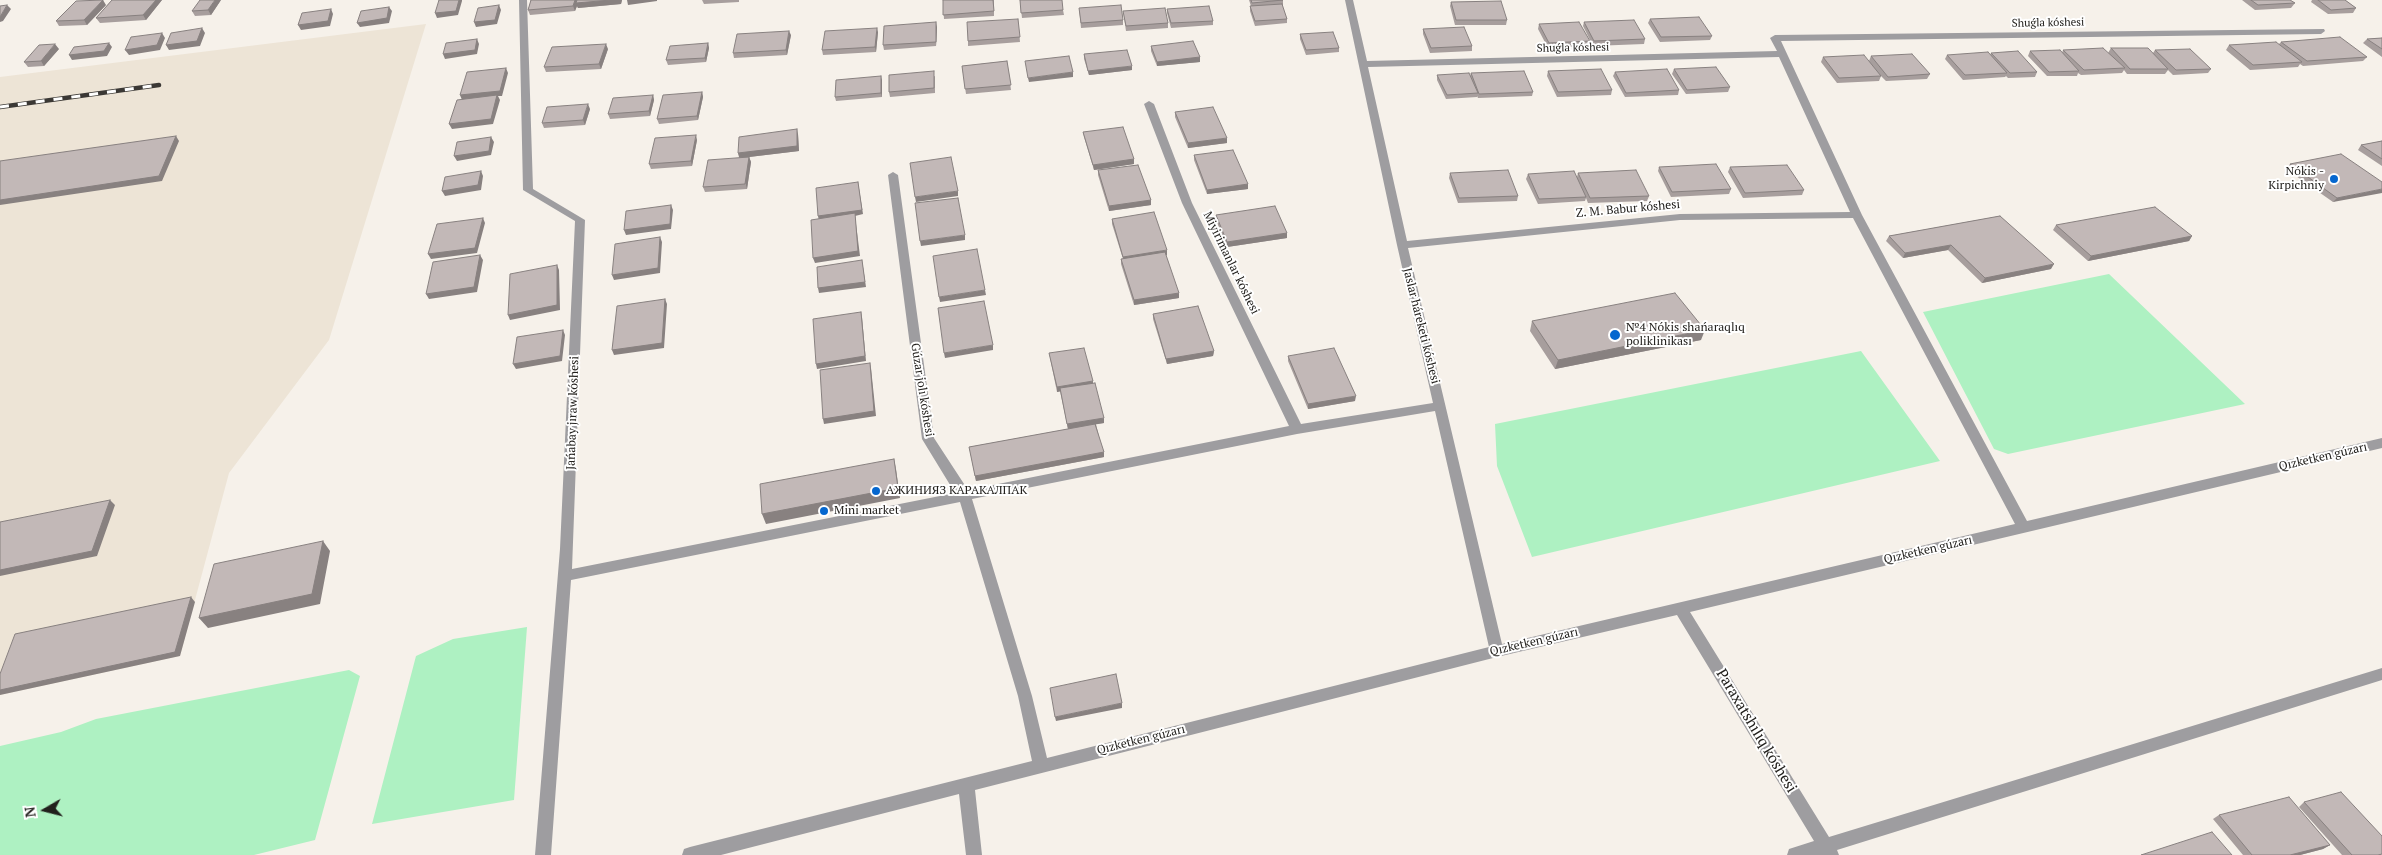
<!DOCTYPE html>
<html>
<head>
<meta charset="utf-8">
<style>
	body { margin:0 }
	#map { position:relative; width:2382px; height:855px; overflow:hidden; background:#f6f1ea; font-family:"PT Serif",serif }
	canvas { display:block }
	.north { position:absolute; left:20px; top:785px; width:50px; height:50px; -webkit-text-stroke:4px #fff; paint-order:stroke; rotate:262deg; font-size:14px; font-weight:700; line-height:20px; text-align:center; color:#22201d }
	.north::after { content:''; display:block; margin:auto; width:18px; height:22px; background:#22201d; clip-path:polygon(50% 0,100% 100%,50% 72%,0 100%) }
</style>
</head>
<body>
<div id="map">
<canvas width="2382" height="855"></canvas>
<div class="north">N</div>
</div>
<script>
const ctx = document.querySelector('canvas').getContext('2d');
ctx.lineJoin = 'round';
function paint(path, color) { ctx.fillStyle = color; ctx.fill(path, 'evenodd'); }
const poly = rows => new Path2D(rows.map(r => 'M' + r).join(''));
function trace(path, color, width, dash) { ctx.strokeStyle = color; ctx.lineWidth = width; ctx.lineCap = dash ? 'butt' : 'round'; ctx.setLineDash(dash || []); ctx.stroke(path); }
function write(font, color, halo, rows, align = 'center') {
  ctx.font = font + ' "PT Serif",serif'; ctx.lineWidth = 4; ctx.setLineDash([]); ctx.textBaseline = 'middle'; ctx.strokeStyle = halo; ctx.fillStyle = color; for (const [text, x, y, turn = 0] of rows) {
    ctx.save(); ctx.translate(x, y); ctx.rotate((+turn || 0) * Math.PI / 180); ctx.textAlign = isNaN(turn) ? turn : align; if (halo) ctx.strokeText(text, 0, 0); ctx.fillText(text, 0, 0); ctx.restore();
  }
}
const built = poly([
	[426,24,329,340,229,473,180,656,0,695,0,77]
]);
const green = poly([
	[2109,274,2245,404,2008,454,1994,449,1923,312],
	[1861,351,1940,461,1532,557,1497,466,1495,424],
	[527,627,514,800,372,824,416,656,453,639],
	[349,670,360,676,315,840,254,855,0,855,0,746,61,732,96,719]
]);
const minor = poly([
	[519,0,527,0,533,189,585,220,572,569,955,493,922,439,888,175,893,172,898,175,934,438,968,490,1289,426,1182,203,1144,104,1149,101,1154,104,1192,203,1301,424,1433,403,1397,245,1345,0,1353,0,1367,61,1777,51,1770,38,1775,35,2324,29,2325,31,2321,34,1781,41,1862,215,2027,521,2382,438,2382,448,1690,612,1829,837,2382,668,2382,680,1837,850,1839,855,1787,855,1789,849,1814,841,1677,615,1497,657,975,790,982,855,966,855,959,794,721,855,682,855,684,849,690,847,1032,761,1018,696,960,502,571,580,551,855,535,855,560,549,575,221,523,190,519,0],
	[1779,57,1850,212,1680,214,1407,241,1368,67,1779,57],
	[1853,218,2015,524,1502,644,1408,248,1680,220,1853,218],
	[1435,411,1489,647,1047,758,1032,696,972,499,1297,434,1435,411]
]);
const rail = poly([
	[0,107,159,85]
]);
const wall = poly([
	[112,0,162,0,146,20,100,23,96,18],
	[221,0,211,15,195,16,192,11],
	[531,0,622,0,621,4,578,8,577,6,575,11,530,15,528,10],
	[702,0,739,0,739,2,704,4],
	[943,0,994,0,994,16,944,19],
	[1020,0,1063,10,1064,15,1022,18],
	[1249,0,1283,0,1283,5,1282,5,1287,19,1287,23,1255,26,1250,11,1250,6,1251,6],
	[2242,0,2290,0,2295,3,2291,8,2255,10],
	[2312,0,2345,0,2356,8,2353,13,2328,14,2311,2],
	[1451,2,1507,20,1506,25,1455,25,1450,6],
	[106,5,87,25,59,26,56,21],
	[1079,8,1123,20,1123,25,1081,28],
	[1167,9,1213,21,1213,25,1171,28,1167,13],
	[1123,11,1168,23,1168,28,1126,31],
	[1018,19,1020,42,968,46,968,41],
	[1650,19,1712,36,1710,40,1660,42,1648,23],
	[1584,22,1645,39,1644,44,1593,46,1583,26],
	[1539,24,1590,41,1588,46,1548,48,1538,29],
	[937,27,936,46,884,50,883,45],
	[1423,29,1472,46,1472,51,1430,53,1423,34],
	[878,32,876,52,823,55,822,50],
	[1300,34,1339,48,1339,52,1306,55,1300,39],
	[791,35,787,55,734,58,733,53],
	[2382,38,2382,57,2363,43,2367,39],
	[2281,42,2367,57,2363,61,2303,66,2300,64,2298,67,2250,70,2226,50,2229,45,2279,44],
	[708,43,709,48,706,62,668,65,666,60],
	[1151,46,1200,57,1200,62,1157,66,1151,51],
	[2111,48,2153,53,2155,50,2211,69,2208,73,2173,75,2168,70,2165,74,2127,74,2124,70,2122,73,2081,75,2078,73,2077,76,2047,76,2028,56,2030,51,2062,53,2063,50,2108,53],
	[59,49,44,66,28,67,24,62],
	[608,49,601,69,546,72,544,67],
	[1991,53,2037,72,2035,77,2008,78,2006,76,2005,77,1963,80,1945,59,1947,55,1990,55],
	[1084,54,1132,70,1089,75,1084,59],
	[1871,56,1930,74,1927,79,1886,81,1881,76,1879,81,1837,83,1821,62,1823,57,1869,61],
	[1007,61,1011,90,966,94,962,66],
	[1674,69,1730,87,1728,92,1686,94,1672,74],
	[1548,71,1612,90,1611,95,1557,97,1547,76],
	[1615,72,1679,90,1678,95,1625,97,1613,76],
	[1471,73,1533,92,1532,96,1478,98,1477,96,1477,97,1446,99,1437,80,1437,75,1470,76],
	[935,76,935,93,890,97,889,92],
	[882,80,882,97,836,101,835,97],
	[702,92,703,97,698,120,659,124,657,119],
	[653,95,654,100,650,116,610,119,608,114],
	[590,109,585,125,544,128,542,123],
	[1175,112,1227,143,1188,148,1175,117],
	[1083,132,1134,159,1134,164,1094,170,1084,137],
	[798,134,799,151,749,157,751,162,747,189,705,192,703,187,740,158,738,153],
	[697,140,692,166,651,169,649,164],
	[2382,141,2382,166,2358,150,2361,145],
	[1194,155,1248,184,1248,189,1207,194,1194,160],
	[2290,164,2382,182,2333,202,2286,169],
	[1659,167,1731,189,1729,194,1671,197,1658,171],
	[1730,167,1804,190,1802,195,1743,198,1728,172],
	[1098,170,1151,200,1151,205,1109,211,1098,175],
	[1450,173,1518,196,1517,201,1458,203,1449,178],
	[1578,173,1649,196,1647,201,1588,203,1586,198,1585,201,1538,204,1526,179,1528,174,1577,177],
	[1216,215,1287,233,1287,238,1227,247,1216,220],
	[2000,216,2051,269,1982,283,1948,250,1903,258,1886,241,1889,236],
	[1112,219,1167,255,1166,256,1179,298,1134,305,1121,264,1121,259,1123,259,1112,224],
	[2056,225,2192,236,2189,241,2088,261,2053,230],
	[1153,314,1214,351,1213,356,1167,364,1153,319],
	[1532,321,1701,340,1555,369,1530,331],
	[1049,353,1093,383,1104,423,1096,424,1104,457,976,481,969,447,1068,429,1060,391,1057,392],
	[1288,356,1355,401,1308,409,1288,361],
	[2304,802,2382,855,2342,855,2299,807],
	[2219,815,2330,845,2323,849,2300,855,2243,855,2213,819]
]);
const shadedWall = poly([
	[103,0,106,5,87,25,84,20],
	[156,0,162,0,146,20,143,15],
	[215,0,221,0,211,15,208,10],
	[459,0,462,0,462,1,458,15,437,18,435,13],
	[575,0,622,0,621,4,578,8,577,6,575,11,573,6],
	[627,0,657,0,657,1,628,5],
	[7,5,11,9,3,21,0,22,0,17],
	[499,5,501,10,497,24,476,27,474,22],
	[389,7,392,11,389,23,360,27,357,23],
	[331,9,333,14,330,26,301,30,298,25],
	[936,22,937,27,936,46],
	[202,28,205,33,200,46,169,50,166,45],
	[877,28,878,32,876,52,875,47],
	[789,31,791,35,787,55,786,50],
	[162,33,165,38,160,50,129,55,125,50],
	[477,39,479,44,477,54,445,59,443,54],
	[109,43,112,47,107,56,72,60,69,55],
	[708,43,709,48,706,62,705,58],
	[55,44,59,49,44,66,41,61],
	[606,44,608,49,601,69,599,64],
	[1200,57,1200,62,1157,66,1157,62],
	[1132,66,1132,70,1089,75,1088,71],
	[506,68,508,73,502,96,498,96,500,100,493,124,452,129,449,124,462,100,460,95],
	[1073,72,1073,77,1029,82,1028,78],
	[881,76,882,80,882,97,881,93],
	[702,92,703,97,698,120,697,116],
	[653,95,654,100,650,116,649,111],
	[588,104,590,109,585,125,583,120],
	[797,129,798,134,799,151,749,157,751,162,747,189,738,153],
	[696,135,697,140,692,166,691,161],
	[176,136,179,141,162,181,0,205,0,200],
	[491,137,494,142,491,155,457,161,454,156],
	[1227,138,1227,143,1188,148,1188,143],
	[1134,159,1134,164,1094,170,1093,165],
	[481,171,483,176,481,190,445,196,442,191],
	[858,182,863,214,855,216,860,256,815,263,813,258,819,221,818,216],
	[1248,184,1248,189,1207,194,1207,190],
	[2382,189,2382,193,2333,202,2337,198],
	[958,191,958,196,916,202,915,197],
	[1151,200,1151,205,1109,211,1109,206],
	[671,205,673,210,671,229,626,235,624,230],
	[483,218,485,223,477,253,431,259,428,254],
	[1287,233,1287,238,1227,247,1227,242],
	[965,235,965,240,921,246,920,241],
	[2192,236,2189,241,2088,261,2091,256],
	[660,237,662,242,660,273,614,280,612,275],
	[1951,245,1948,250,1903,258,1905,253],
	[1167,250,1167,255,1124,262,1123,257],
	[480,255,483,260,477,292,429,299,426,294],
	[862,260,866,287,819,293,818,288],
	[2054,264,2051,269,1982,283,1985,278],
	[557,265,559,270,560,310,510,320,508,315],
	[985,290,986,295,940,302,939,297],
	[1179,293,1179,298,1134,305,1134,300],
	[665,299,667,304,664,348,614,355,612,350],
	[861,312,862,317,866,361,817,369,816,364],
	[563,330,565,335,562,361,516,369,513,364],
	[1705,330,1701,340,1555,369,1558,360],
	[993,345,993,350,945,358,944,353],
	[1214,351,1213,356,1167,364,1166,359],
	[870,363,871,368,876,416,824,424,823,419],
	[1093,381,1093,386,1057,392,1057,387],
	[1356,396,1355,401,1308,409,1308,404],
	[1104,418,1104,423,1068,429,1067,424],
	[1104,452,1104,457,976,481,975,476],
	[894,459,896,469,900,498,766,524,762,514],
	[110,500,115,505,97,556,0,576,0,570],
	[323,541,330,551,320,604,208,628,199,618],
	[191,597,195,602,180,656,0,695,0,690],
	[1122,703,1122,708,1056,721,1055,717],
	[2330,845,2323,849,2300,855,2290,855]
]);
const building = poly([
	[103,0,84,20,56,21,76,1,103,0],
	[112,0,156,0,143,15,96,18,112,0],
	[200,0,215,0,208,10,192,11,200,0],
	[439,0,459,0,456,11,435,13,439,0],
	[531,0,575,0,573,6,528,10,531,0],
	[577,0,611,0,576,3,577,0],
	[943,0,993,0,994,11,943,15,943,0],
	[1020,0,1062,0,1063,10,1021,13,1020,0],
	[1251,0,1283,0,1252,3,1251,0],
	[2251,0,2290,0,2295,3,2258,5,2251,0],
	[2318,0,2345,0,2356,8,2331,10,2318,0],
	[1501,1,1507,20,1456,20,1451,2,1501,1],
	[1282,4,1287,19,1255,21,1250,6,1282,4],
	[7,5,0,17,0,6,7,5],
	[499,5,495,20,474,22,478,8,499,5],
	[1121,5,1123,20,1081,23,1079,8,1121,5],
	[1209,6,1213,21,1171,23,1167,9,1209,6],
	[389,7,387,18,357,23,361,11,389,7],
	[1165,8,1168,23,1126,26,1123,11,1165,8],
	[331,9,328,21,298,25,302,13,331,9],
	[1699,17,1712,36,1661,37,1650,19,1699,17],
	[1018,19,1020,37,968,41,967,22,1018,19],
	[1634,20,1645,39,1594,41,1584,22,1634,20],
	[936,22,936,42,883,45,884,26,936,22],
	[1579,22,1590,41,1549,43,1539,24,1579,22],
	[1464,27,1472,46,1431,48,1423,29,1464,27],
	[202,28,197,41,166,45,171,33,202,28],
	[877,28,875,47,822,50,825,31,877,28],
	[789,31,786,50,733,53,737,34,789,31],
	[1333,32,1339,48,1306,50,1300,34,1333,32],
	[162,33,157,45,125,50,131,37,162,33],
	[2340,37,2367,57,2307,61,2281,42,2340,37],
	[2382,38,2382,49,2367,39,2382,38],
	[477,39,475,50,443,54,446,43,477,39],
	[1193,41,1200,57,1157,62,1151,46,1193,41],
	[2276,42,2302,62,2253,65,2229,45,2276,42],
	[109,43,104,51,69,55,74,47,109,43],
	[708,43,705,58,666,60,670,46,708,43],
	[55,44,41,61,24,62,39,45,55,44],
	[606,44,599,64,544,67,552,47,606,44],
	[2103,48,2125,68,2084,70,2063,50,2103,48],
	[2111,48,2148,48,2168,69,2130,69,2111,48],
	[2190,49,2211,69,2176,70,2155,50,2190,49],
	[1127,50,1132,66,1088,71,1084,54,1127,50],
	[2060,50,2079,71,2049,72,2030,51,2060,50],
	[2018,51,2037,72,2010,73,1991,53,2018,51],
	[1988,52,2007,73,1965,75,1947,55,1988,52],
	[1912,54,1930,74,1888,77,1871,56,1912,54],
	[1864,55,1881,76,1839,78,1823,57,1864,55],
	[1069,56,1073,72,1028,78,1025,61,1069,56],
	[1007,61,1011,85,965,89,962,66,1007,61],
	[1716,67,1730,87,1687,90,1674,69,1716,67],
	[506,68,500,91,460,95,467,72,506,68],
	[1601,69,1612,90,1558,92,1548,71,1601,69],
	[1667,69,1679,90,1626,93,1615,72,1667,69],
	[934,71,934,88,889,92,889,75,934,71],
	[1524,71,1533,92,1479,94,1471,73,1524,71],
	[1469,73,1478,93,1447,95,1437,75,1469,73],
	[881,76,881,93,835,97,836,80,881,76],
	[702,92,697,116,657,119,663,95,702,92],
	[497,95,491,119,449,124,457,100,497,95],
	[653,95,649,111,608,114,613,98,653,95],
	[588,104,583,120,542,123,547,107,588,104],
	[1213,107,1227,138,1188,143,1175,112,1213,107],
	[1123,127,1134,159,1093,165,1083,132,1123,127],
	[797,129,797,146,738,153,739,137,797,129],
	[696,135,691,161,649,164,655,138,696,135],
	[176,136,159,176,0,200,0,161,176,136],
	[491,137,489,151,454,156,457,142,491,137],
	[2382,141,2382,159,2361,145,2382,141],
	[1233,150,1248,184,1207,190,1194,155,1233,150],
	[2341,154,2382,182,2382,189,2337,198,2290,164,2341,154],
	[749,157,745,184,703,187,708,160,749,157],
	[951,157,958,191,915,197,910,163,951,157],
	[1716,164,1731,189,1672,192,1659,167,1716,164],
	[1138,165,1151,200,1109,206,1098,170,1138,165],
	[1787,165,1804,190,1745,193,1730,167,1787,165],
	[1508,170,1518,196,1459,198,1450,173,1508,170],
	[1636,170,1649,196,1590,198,1578,173,1636,170],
	[481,171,478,185,442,191,445,177,481,171],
	[1574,171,1586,197,1539,199,1528,174,1574,171],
	[858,182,862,210,818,216,816,188,858,182],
	[958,198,965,235,920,241,915,203,958,198],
	[671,205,670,224,624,230,626,211,671,205],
	[1275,206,1287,233,1227,242,1216,215,1275,206],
	[2155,207,2192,236,2091,256,2056,225,2155,207],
	[1154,212,1167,250,1123,257,1112,219,1154,212],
	[855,213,858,251,813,258,811,220,855,213],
	[2000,216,2054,264,1985,278,1951,245,1905,253,1889,236,2000,216],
	[483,218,475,248,428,254,437,224,483,218],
	[660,237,658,268,612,275,615,244,660,237],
	[977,249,985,290,939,297,933,256,977,249],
	[1165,252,1179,293,1134,300,1121,259,1165,252],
	[480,255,474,287,426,294,433,262,480,255],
	[862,260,865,282,818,288,817,267,862,260],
	[557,265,557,305,508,315,510,274,557,265],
	[1675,293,1705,330,1558,360,1532,321,1675,293],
	[665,299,662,343,612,350,617,306,665,299],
	[984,301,993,345,944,353,938,308,984,301],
	[1198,306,1214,351,1166,359,1153,314,1198,306],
	[861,312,865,356,816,364,813,319,861,312],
	[563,330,560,356,513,364,517,337,563,330],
	[1084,348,1093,381,1057,387,1049,353,1084,348],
	[1334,348,1356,396,1308,404,1288,356,1334,348],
	[870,363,874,411,823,419,820,370,870,363],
	[1095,383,1104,418,1067,424,1060,388,1095,383],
	[1095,424,1104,452,975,476,969,447,1095,424],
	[894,459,898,488,762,514,760,484,894,459],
	[110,500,92,551,0,570,0,522,110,500],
	[323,541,312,594,199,618,214,564,323,541],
	[191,597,175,652,0,690,0,674,15,634,191,597],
	[1116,674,1122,703,1055,717,1050,688,1116,674],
	[2341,792,2382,836,2382,854,2378,855,2352,855,2304,802,2341,792],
	[2289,797,2330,845,2290,855,2252,855,2219,815,2289,797],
	[2212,832,2232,855,2141,855,2212,832]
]);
const markers = [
	[2334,179,5,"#0567cf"],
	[1615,335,6,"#0567cf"],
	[876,491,5,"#0567cf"],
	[824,511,5,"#0567cf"]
];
const farStreetnames = [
	["Shuǵla kóshesi",2048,23,-1],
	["Shuǵla kóshesi",1573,48,-1]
];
const poiNames = [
	["Nókis -",2324,172,"right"],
	["Kirpichniy",2324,186,"right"],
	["№4 Nókis shańaraqlıq",1626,328],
	["poliklinikası",1626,342],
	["АЖИНИЯЗ КАРАКАЛПАК",886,491],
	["Mini market",834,511]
];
const streetNames = [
	["Z. M. Babur kóshesi",1628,209,-5],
	["Miyirimanlar kóshesi",1231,263,64],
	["Jaslar háreketi kóshesi",1421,326,76],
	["Gúzar jolı kóshesi",922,390,81],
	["Jańabay jıraw kóshesi",573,413,-88],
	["Qızketken gúzarı",2323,457,-13],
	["Qızketken gúzarı",1928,550,-13],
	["Qızketken gúzarı",1534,642,-13],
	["Qızketken gúzarı",1141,740,-14]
];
const nearStreetnames = [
	["Paraxatshılıq kóshesi",1756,731,59]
];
paint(built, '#ede4d6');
paint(green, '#aef1c2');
paint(minor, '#9e9da0');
trace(rail, '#3b3835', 4.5);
trace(rail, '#fff', 3, [9]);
paint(wall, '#a79e9d');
paint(shadedWall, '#888180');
paint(building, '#c2b8b7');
trace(building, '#888180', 1);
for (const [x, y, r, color] of markers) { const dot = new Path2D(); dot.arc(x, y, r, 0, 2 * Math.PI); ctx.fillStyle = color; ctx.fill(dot); trace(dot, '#fff', 2); }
write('11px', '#22201d', '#fff', farStreetnames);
write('12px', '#22201d', '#fff', poiNames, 'left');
write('12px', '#22201d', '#fff', streetNames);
write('15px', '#22201d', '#fff', nearStreetnames);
</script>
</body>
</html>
